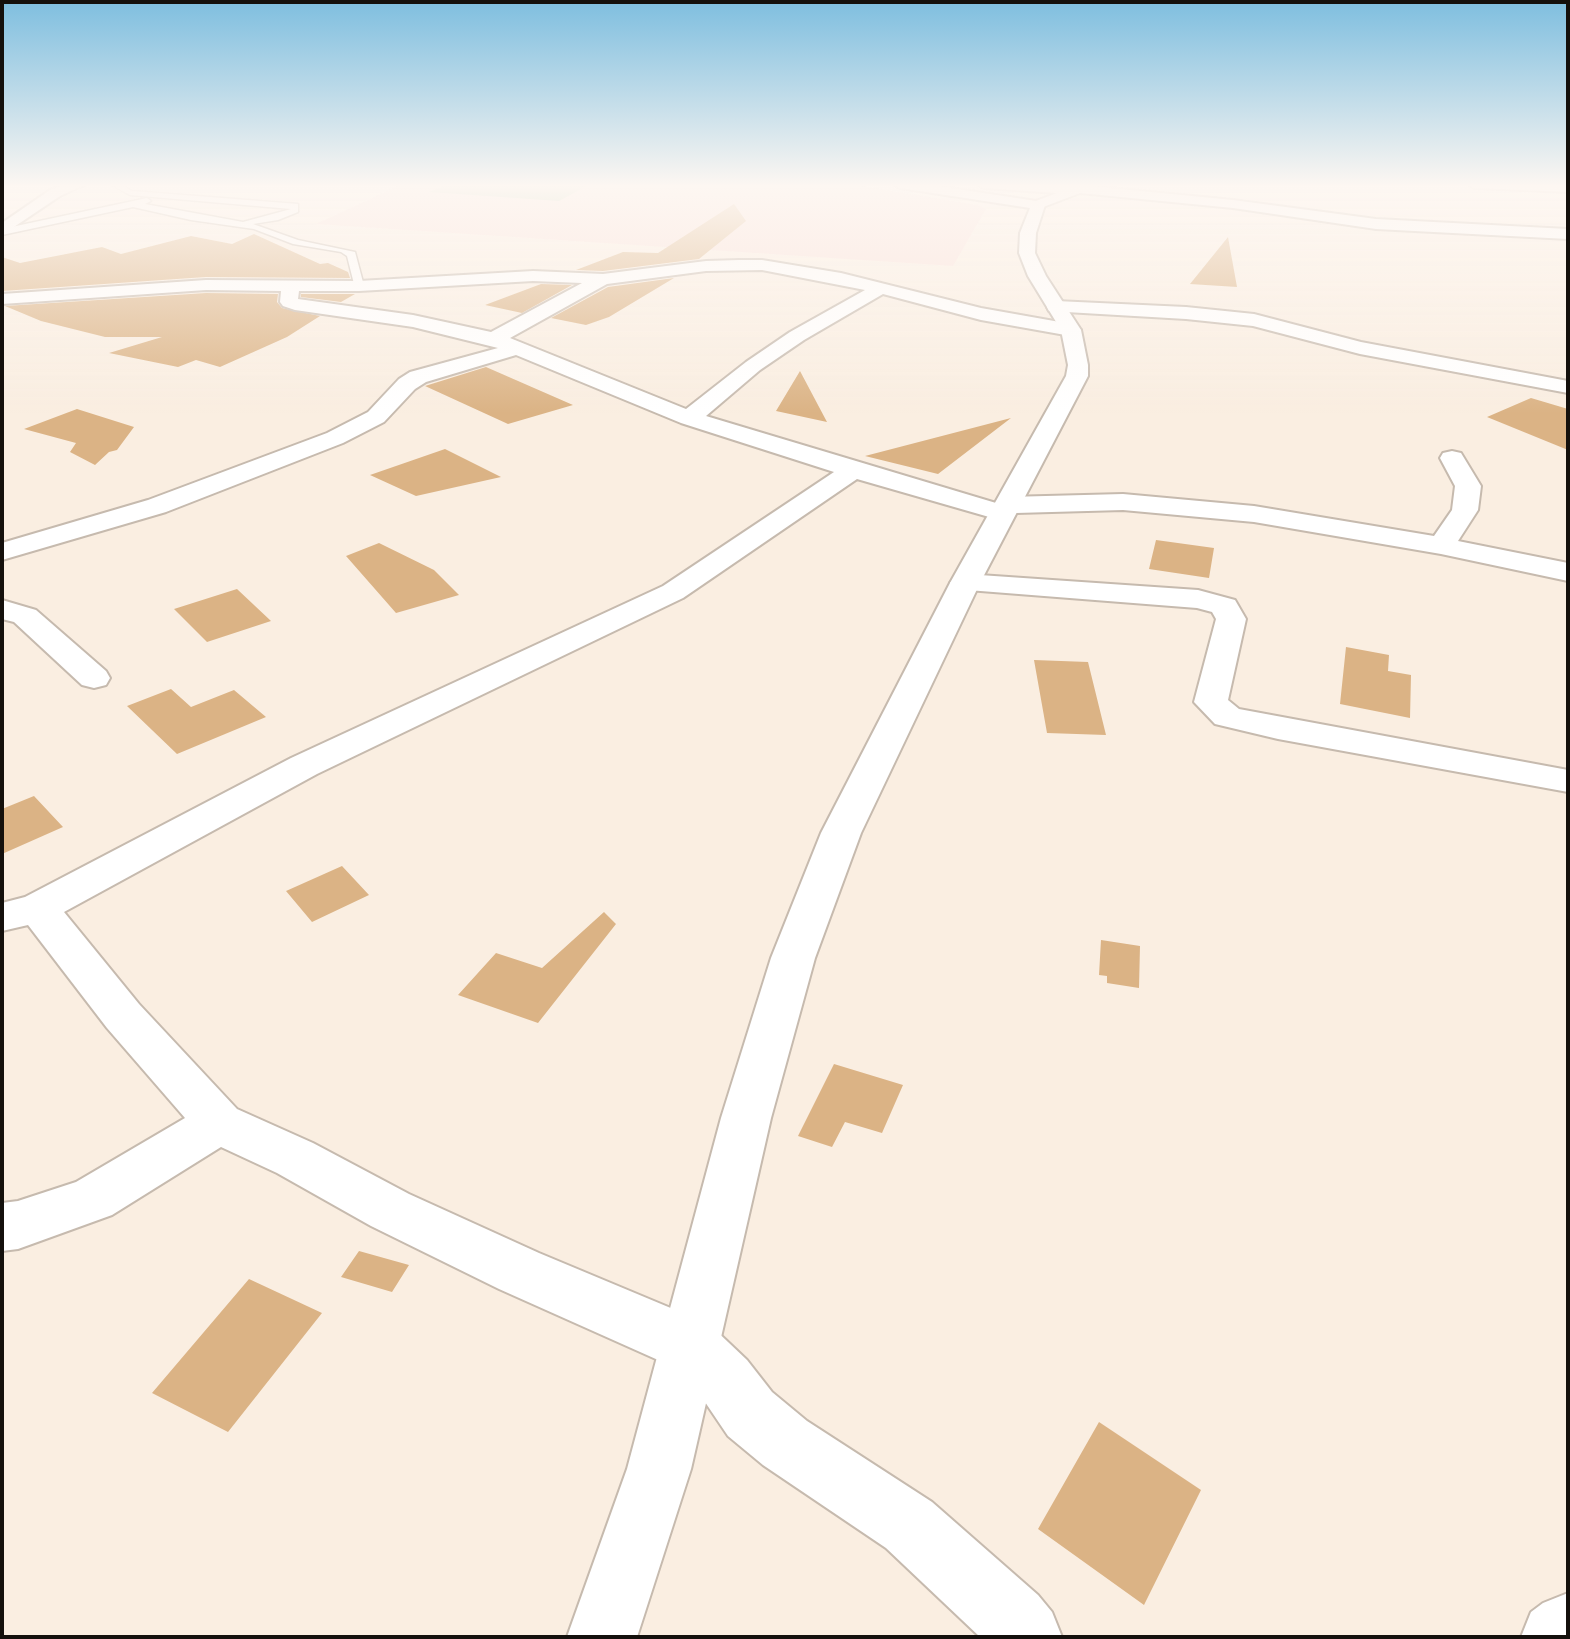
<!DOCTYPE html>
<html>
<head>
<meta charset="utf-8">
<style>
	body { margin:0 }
	#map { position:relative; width:1570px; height:1639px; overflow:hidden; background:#faeee1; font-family:"Titillium Web",sans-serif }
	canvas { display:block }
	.frame { position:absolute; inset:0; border:4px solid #14100c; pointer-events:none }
</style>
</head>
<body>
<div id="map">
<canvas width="1570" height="1639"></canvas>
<div class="frame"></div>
</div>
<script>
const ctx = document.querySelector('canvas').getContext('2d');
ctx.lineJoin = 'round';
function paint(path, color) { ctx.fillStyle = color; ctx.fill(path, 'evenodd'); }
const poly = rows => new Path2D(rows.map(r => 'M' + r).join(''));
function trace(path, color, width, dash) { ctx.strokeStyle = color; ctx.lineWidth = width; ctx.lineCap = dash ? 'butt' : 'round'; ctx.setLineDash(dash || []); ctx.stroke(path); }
const education = poly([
	[402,184,849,184,978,205,986,209,953,266,316,224]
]);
const green = poly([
	[448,184,590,184,559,201,429,192]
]);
const building = poly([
	[734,204,746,221,699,259,603,271,576,270,623,252,658,253],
	[254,234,320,264,328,263,348,272,350,278,206,277,2,291,2,257,20,263,102,247,121,254,191,236,232,244],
	[1228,237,1237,287,1190,284],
	[674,278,609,317,586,325,551,318,608,287],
	[541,284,572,285,522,313,485,305],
	[206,293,278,294,277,302,282,308,320,316,287,337,220,367,196,360,178,367,109,353,162,337,105,337,41,321,5,306],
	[301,294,355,294,341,302,301,297],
	[486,367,573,405,508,424,425,386],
	[800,371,827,422,776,411],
	[1531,398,1568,409,1568,450,1487,417],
	[77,409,134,427,117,450,109,452,95,465,70,452,76,443,24,429],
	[1011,418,938,474,865,456],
	[445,449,501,477,416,496,370,475],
	[1156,540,1214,548,1209,578,1149,569],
	[379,543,434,570,459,595,396,613,346,556],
	[237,589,271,621,207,642,174,609],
	[1346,647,1389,655,1388,671,1411,675,1410,718,1340,704],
	[1034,660,1088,662,1106,735,1047,733],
	[171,689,191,707,234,690,266,717,177,754,127,706],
	[34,796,63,827,2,854,2,809],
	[342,866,369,895,312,922,286,891],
	[604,912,616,924,538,1023,458,995,496,953,542,968],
	[1101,940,1140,946,1139,988,1107,983,1107,976,1099,975],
	[834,1064,903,1085,882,1133,845,1122,832,1147,798,1136],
	[359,1251,409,1265,392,1292,341,1277],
	[249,1279,322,1313,228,1432,152,1393],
	[1099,1422,1201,1490,1144,1605,1038,1529]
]);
const lane = poly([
	[110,184,119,184,132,191,146,192,298,204,298,212,278,220,253,224,298,240,355,252,364,286,355,288,347,256,341,252,293,244,254,229,191,220,133,207,2,235,2,229,147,198,151,201,145,204,243,222,291,209,130,195,110,184]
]);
const street = poly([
	[67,184,86,184,60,196,2,235,2,223,50,190,67,184],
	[977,184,1079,185,1233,200,1376,219,1568,229,1568,239,1376,229,1233,208,1080,193,1038,209,1033,208,1031,205,1033,202,1057,193,984,188,977,184],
	[1468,184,1568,184,1568,192,1475,188,1468,184],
	[739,260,762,260,841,273,981,308,1071,324,1081,330,1071,336,981,320,883,294,804,340,760,370,706,416,996,503,1007,497,1123,494,1254,506,1434,536,1452,510,1455,486,1440,458,1443,453,1452,451,1461,453,1481,486,1478,510,1458,541,1568,563,1568,581,1441,554,1254,522,1123,510,1016,513,1012,519,1003,521,857,479,683,598,317,774,64,912,139,1004,237,1109,313,1143,409,1194,539,1253,709,1324,747,1360,772,1392,807,1421,932,1502,1038,1595,1052,1612,1062,1637,980,1637,886,1548,763,1465,728,1436,705,1402,667,1364,499,1289,371,1226,277,1173,221,1147,112,1215,18,1249,2,1251,2,1203,18,1201,76,1182,185,1118,107,1028,28,925,2,931,2,903,25,897,291,758,663,586,834,472,681,423,516,355,426,382,415,389,384,422,343,443,166,512,2,560,2,543,148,500,327,433,368,412,399,379,410,372,498,348,413,327,295,310,283,306,280,302,281,291,206,290,2,304,2,294,206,280,359,281,533,271,603,274,706,261,739,260],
	[762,270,865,290,790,332,746,362,686,409,510,338,607,284,706,271,762,270],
	[533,281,582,283,491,332,413,315,298,299,299,291,359,291,533,281],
	[1056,301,1186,307,1254,314,1361,342,1568,381,1568,393,1360,354,1253,326,1186,319,1049,311,1047,307,1049,303,1056,301],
	[965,574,1198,590,1235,600,1246,619,1228,700,1239,709,1568,770,1568,792,1278,739,1215,724,1194,702,1216,619,1212,612,1197,608,955,589,950,583,955,577,965,574],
	[2,600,36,610,106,671,110,678,106,685,94,688,82,685,14,622,2,619,2,600],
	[1568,1593,1568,1637,1521,1637,1531,1612,1543,1603,1568,1593]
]);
const secondary = poly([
	[893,184,924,184,1043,202,1045,205,1036,233,1035,253,1046,276,1081,330,1088,365,1088,376,980,583,861,833,815,958,771,1118,691,1469,637,1637,567,1637,627,1469,721,1118,771,958,821,833,950,583,1066,376,1068,365,1061,330,1028,276,1019,253,1020,233,1030,208,900,188,893,184]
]);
paint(education, '#fae0d9');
paint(green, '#a8c8a6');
paint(building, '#dbb385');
trace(lane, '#c6baae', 3);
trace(street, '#c6baae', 4);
trace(secondary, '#c6baae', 4);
paint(lane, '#fff');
paint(street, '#fff');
paint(secondary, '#fff');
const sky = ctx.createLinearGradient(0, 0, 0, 413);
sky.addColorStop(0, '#7ebedf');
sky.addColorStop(0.45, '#fdf7f2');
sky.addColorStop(1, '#fdf7f200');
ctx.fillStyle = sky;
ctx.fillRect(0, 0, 1570, 413);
</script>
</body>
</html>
